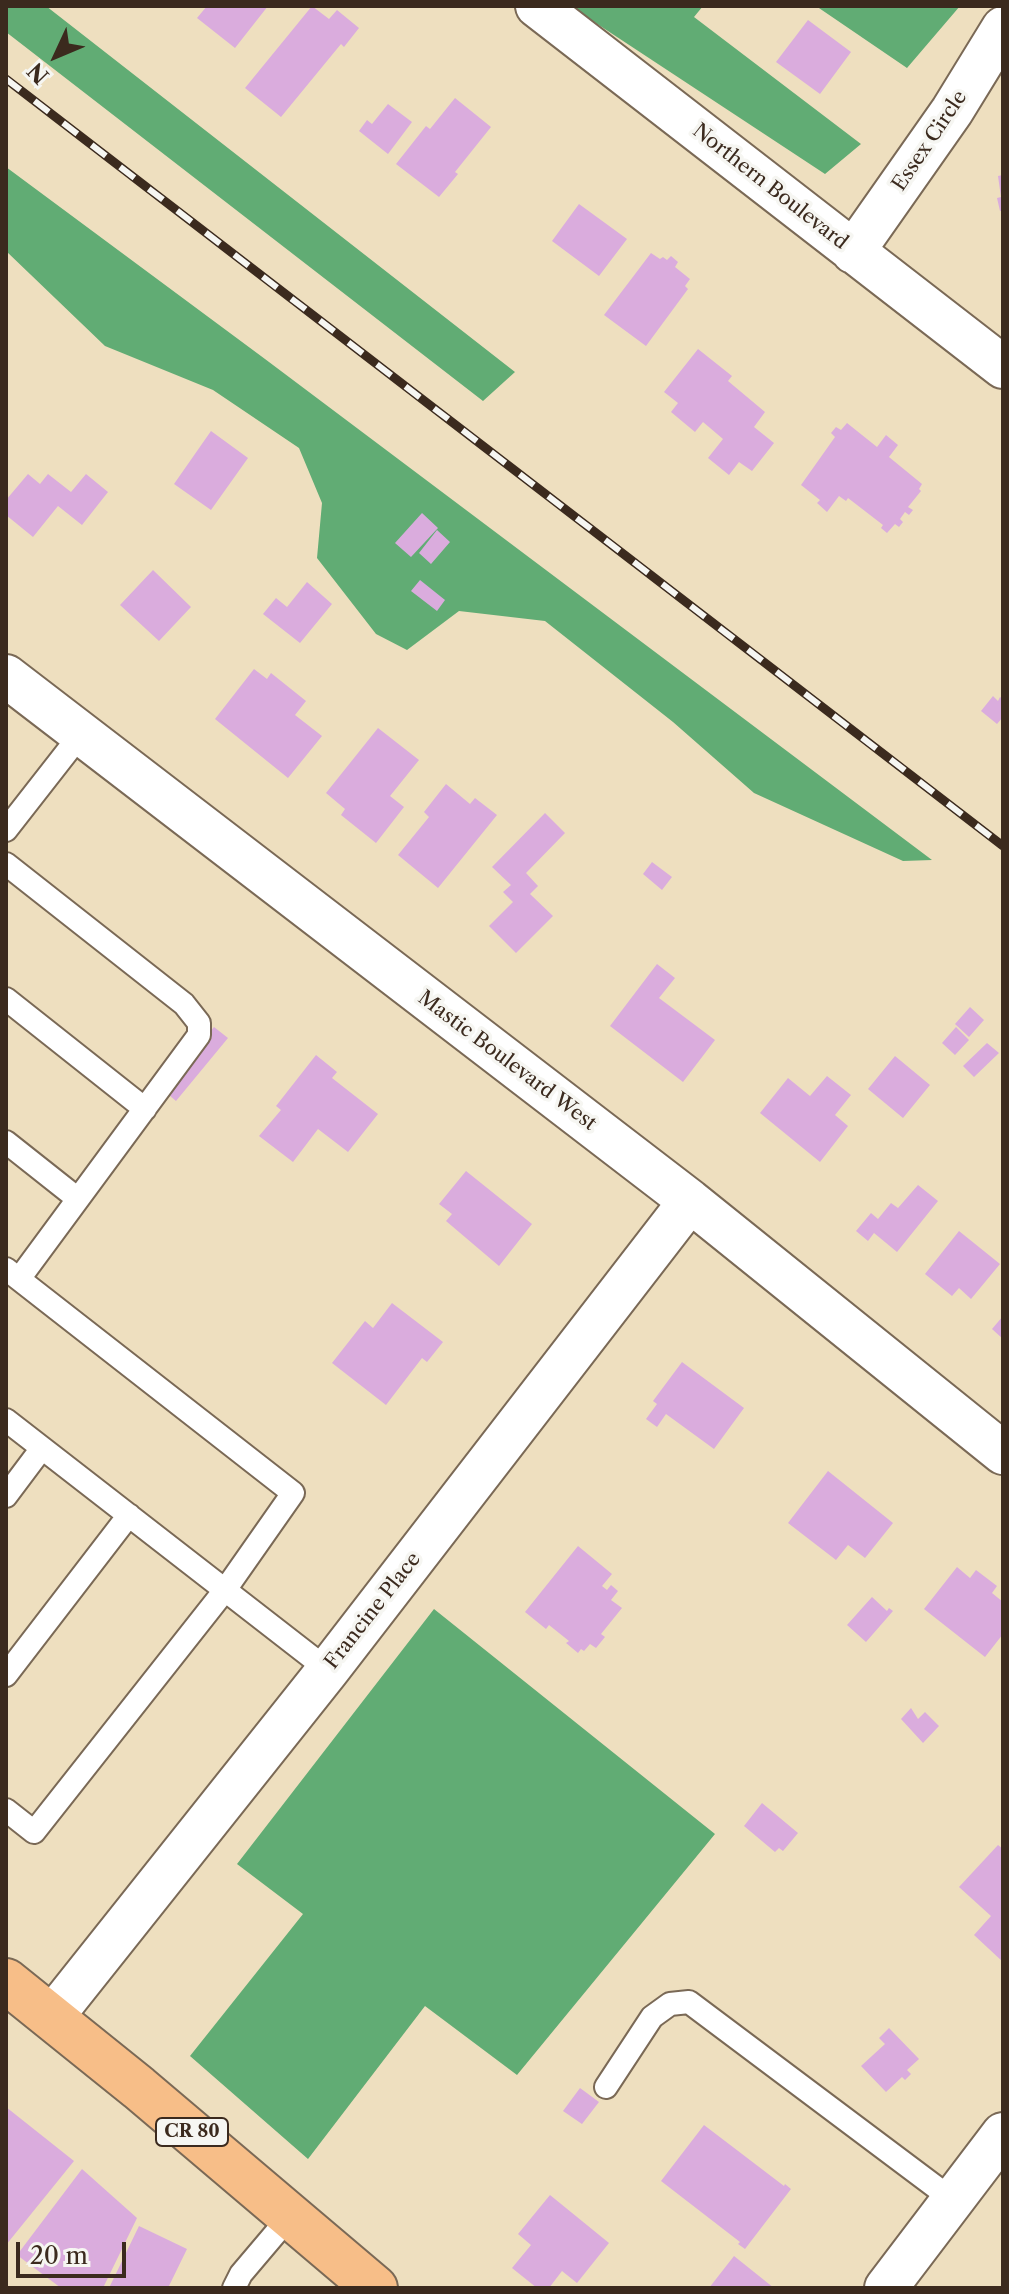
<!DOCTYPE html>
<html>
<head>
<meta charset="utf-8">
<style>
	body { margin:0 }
	#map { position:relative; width:1009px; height:2294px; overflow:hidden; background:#eedfbf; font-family:"Libre Caslon Text",serif }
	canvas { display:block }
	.frame { position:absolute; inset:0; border:8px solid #3b2a1e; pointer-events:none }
	.north { position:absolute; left:16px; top:16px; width:80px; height:80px; -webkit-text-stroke:6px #f6f6f2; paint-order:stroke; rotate:226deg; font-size:22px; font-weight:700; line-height:32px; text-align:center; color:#3b2a1e }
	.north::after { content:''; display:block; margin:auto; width:28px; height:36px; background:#3b2a1e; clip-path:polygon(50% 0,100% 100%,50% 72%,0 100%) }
	.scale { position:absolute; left:16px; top:2242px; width:110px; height:36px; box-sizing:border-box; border:4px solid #3b2a1e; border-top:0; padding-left:10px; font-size:24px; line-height:28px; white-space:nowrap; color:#3b2a1e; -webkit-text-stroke:6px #f6f6f2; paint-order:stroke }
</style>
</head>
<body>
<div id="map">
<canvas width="1009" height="2294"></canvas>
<div class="frame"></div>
<div class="north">N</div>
<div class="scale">20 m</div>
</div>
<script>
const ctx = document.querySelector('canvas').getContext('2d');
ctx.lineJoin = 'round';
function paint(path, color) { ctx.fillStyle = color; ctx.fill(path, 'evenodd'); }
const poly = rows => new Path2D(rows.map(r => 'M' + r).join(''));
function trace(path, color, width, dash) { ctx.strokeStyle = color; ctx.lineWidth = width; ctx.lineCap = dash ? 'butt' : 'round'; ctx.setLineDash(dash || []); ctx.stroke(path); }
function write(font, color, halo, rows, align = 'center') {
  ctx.font = font + ' "Libre Caslon Text",serif'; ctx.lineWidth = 7; ctx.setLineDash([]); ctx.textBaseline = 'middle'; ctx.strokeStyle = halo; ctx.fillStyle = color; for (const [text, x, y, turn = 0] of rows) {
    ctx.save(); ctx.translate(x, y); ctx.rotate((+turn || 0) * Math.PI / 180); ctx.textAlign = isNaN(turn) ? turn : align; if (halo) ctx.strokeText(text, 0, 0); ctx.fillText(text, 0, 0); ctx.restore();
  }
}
const forest = poly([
	[6,6,46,6,515,372,483,401,6,32],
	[573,6,703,6,694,17,861,144,825,174,576,10],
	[816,6,960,6,907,68],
	[6,167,265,359,932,860,903,861,754,793,673,722,545,621,459,611,407,650,376,634,317,558,322,503,299,448,213,390,105,346,6,251],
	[434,1609,715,1834,517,2075,425,2006,308,2159,190,2056,303,1914,237,1864]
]);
const building = poly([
	[207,6,268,6,235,48,197,18],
	[312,6,329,19,337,10,359,28,344,47,341,44,281,117,245,88],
	[808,20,851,52,820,94,776,62],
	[455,98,491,127,455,172,458,174,439,197,396,164,426,126,430,129],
	[388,104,412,122,388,154,359,131,367,120,372,124],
	[1003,175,1003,210,1000,211,997,198,1001,197,998,176],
	[579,204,627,239,599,276,552,241],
	[651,253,660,259,663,257,667,260,671,256,678,262,675,267,690,279,685,286,688,289,646,346,604,315],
	[698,349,732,376,728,381,765,412,754,427,774,443,752,471,739,462,729,475,708,458,723,439,703,422,695,432,671,412,678,403,664,392],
	[847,423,877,447,886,435,898,445,889,457,922,484,919,489,921,491,908,507,913,510,909,515,905,512,900,519,903,522,899,527,895,524,887,533,881,528,883,525,848,498,846,501,839,496,827,512,817,503,820,500,801,485,835,437,831,433,836,427,841,430],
	[211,431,248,458,211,510,174,484],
	[28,474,40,484,48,474,71,492,86,474,108,492,82,525,58,506,33,537,6,515,6,500],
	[422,513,438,528,411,557,395,543],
	[437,530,450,542,431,564,419,553],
	[153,570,191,607,159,641,120,605],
	[420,580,445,600,437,611,411,591],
	[307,582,332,604,300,643,263,614,276,598,287,607],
	[254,669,267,679,271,673,306,701,295,715,322,736,288,778,215,719],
	[993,696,998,701,1000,697,1003,699,1003,717,997,724,981,711],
	[378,728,419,760,390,796,404,807,376,843,341,815,345,809,326,793],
	[446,784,470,804,475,798,497,815,438,888,398,855,429,817,424,812],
	[545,813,565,833,526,873,538,886,530,894,553,916,516,953,489,926,513,902,503,892,511,885,492,867],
	[652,862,672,877,662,890,643,874],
	[657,964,675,978,659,998,715,1040,683,1082,610,1026],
	[970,1007,984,1020,969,1037,955,1024],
	[214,1027,228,1038,176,1101,163,1090],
	[956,1027,969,1040,955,1055,942,1043],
	[987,1043,999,1053,974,1077,963,1066],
	[316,1055,337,1072,332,1078,378,1114,348,1152,318,1129,293,1162,259,1136,281,1110,276,1106],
	[895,1056,930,1085,903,1118,868,1089],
	[827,1076,851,1095,835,1115,848,1126,820,1162,760,1113,788,1078,810,1096],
	[466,1171,532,1224,499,1266,446,1221,452,1214,439,1204],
	[918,1185,938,1201,897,1252,874,1233,868,1241,856,1231,871,1213,878,1219,891,1203,898,1208],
	[959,1231,1000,1264,971,1299,959,1288,952,1296,925,1274],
	[392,1303,443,1342,427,1362,422,1358,386,1405,332,1363,365,1321,373,1328],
	[1003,1316,1003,1339,992,1329],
	[682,1362,744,1408,714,1449,666,1414,657,1427,646,1419,657,1404,653,1401],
	[828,1471,893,1523,865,1558,848,1545,836,1560,788,1523],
	[578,1546,612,1574,602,1586,607,1590,611,1585,618,1591,611,1600,622,1608,601,1634,605,1637,596,1648,590,1644,584,1651,581,1649,578,1653,566,1643,569,1641,549,1625,546,1629,525,1612],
	[957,1567,970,1578,976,1570,997,1586,992,1593,1003,1602,1003,1634,985,1657,924,1609],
	[872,1597,887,1611,889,1608,893,1611,866,1642,847,1625],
	[911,1708,918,1719,925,1712,939,1726,923,1743,901,1719],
	[762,1803,798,1833,783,1851,779,1848,775,1852,744,1826],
	[998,1845,1003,1849,1003,1962,974,1935,991,1916,959,1887],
	[889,2028,919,2059,907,2070,911,2074,905,2080,902,2077,886,2092,861,2066,885,2044,879,2038],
	[580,2088,599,2102,582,2124,563,2111],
	[6,2107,74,2161,6,2245],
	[704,2125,784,2186,785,2184,791,2189,745,2249,738,2244,740,2242,661,2181],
	[82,2169,137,2218,103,2288,61,2288,17,2255],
	[550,2195,609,2243,577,2283,562,2271,549,2288,537,2288,512,2268,531,2245,518,2234],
	[139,2226,187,2249,168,2288,109,2288],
	[734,2256,774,2288,709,2288]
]);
const service = poly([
	[6,830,81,734],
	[6,864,184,1004,199,1023,199,1035,19,1279],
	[6,999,145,1109],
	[6,1142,78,1199],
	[6,1269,293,1493,225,1590,34,1832,6,1810],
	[6,1420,328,1670],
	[6,1496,42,1448],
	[6,1675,129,1515],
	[606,2087,652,2017,670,2004,689,2002,953,2200],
	[234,2288,241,2274,291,2215]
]);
const minor = poly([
	[537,6,1003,367],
	[853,252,952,111,1003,28],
	[6,676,690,1201,1003,1453],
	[52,2017,328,1670,690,1201],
	[886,2288,1003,2134]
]);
const primary = poly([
	[6,1981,139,2088,375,2288]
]);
const rail = poly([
	[6,79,1003,846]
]);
const shields = [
	[192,2132,72]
];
const shieldNames = [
	["CR 80",192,2132]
];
const streetNames = [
	["Essex Circle",930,141,-56],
	["Northern Boulevard",770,187,38],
	["Mastic Boulevard West",507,1061,37],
	["Francine Place",373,1611,-52]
];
paint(forest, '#61ac74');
paint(building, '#daacdd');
trace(service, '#7a6956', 26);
trace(minor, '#7a6956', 46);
trace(primary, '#7a6956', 48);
trace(service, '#fff', 22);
trace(minor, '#fff', 42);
trace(primary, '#f7be88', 44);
trace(rail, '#3b2a1e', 9);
trace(rail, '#f6f6f2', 6, [18]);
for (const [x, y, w] of shields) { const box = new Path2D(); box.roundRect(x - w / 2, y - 14, w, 28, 6); ctx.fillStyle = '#f6f6f2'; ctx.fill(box); trace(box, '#3b2a1e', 2); }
write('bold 18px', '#3b2a1e', null, shieldNames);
write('20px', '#3b2a1e', '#f6f6f2', streetNames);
</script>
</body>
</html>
